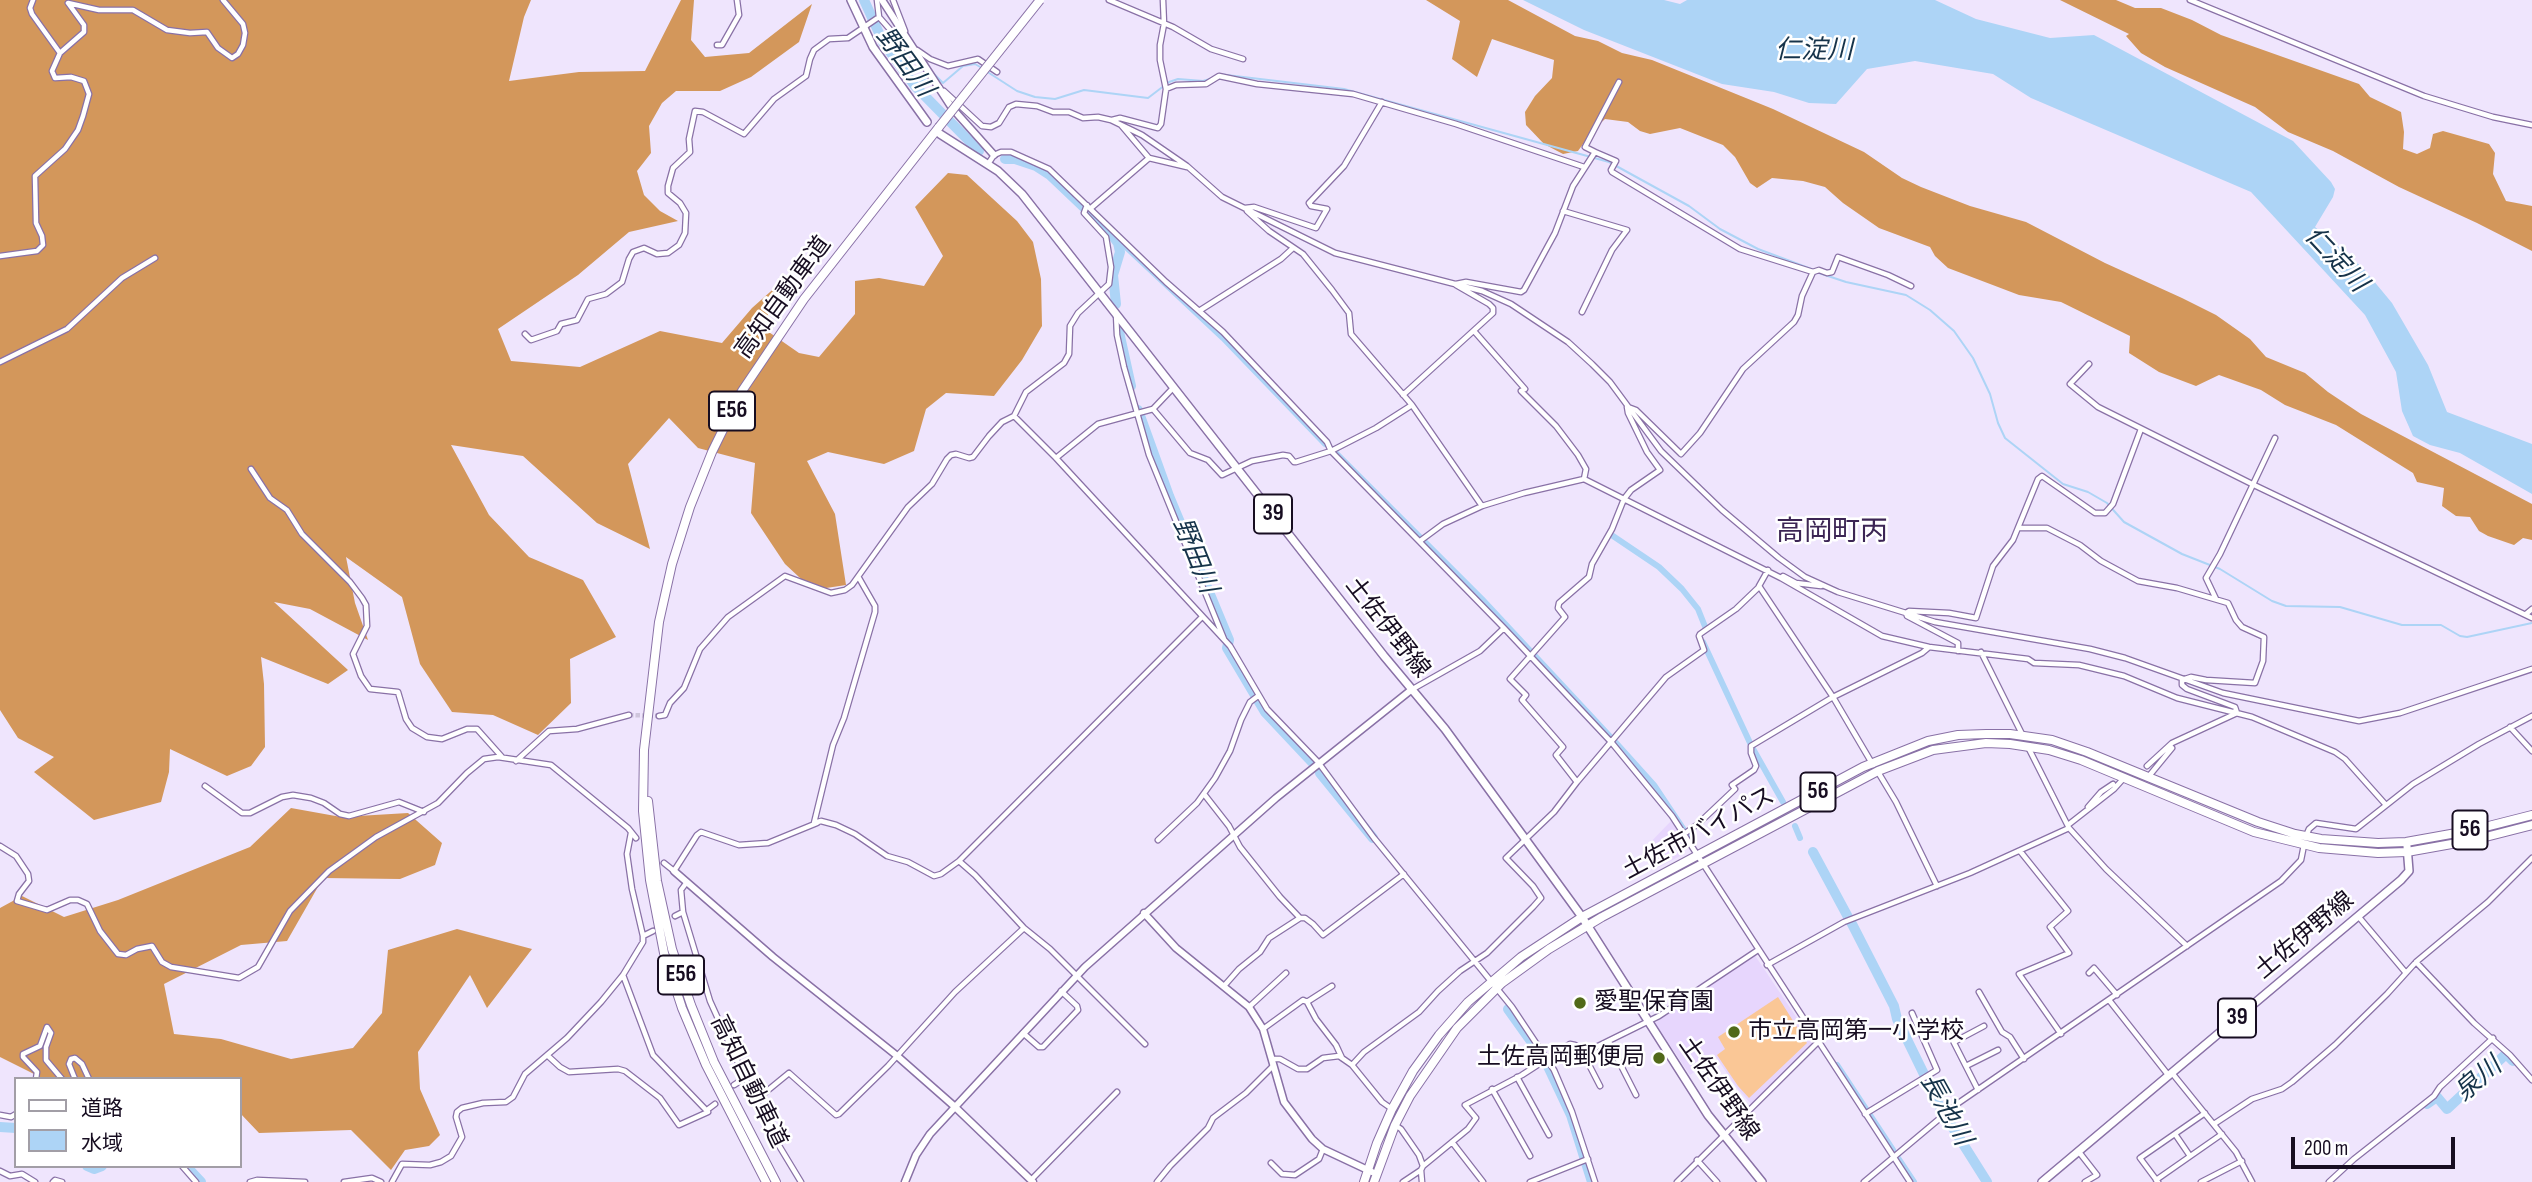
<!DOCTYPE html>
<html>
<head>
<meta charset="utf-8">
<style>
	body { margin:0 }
	#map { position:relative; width:2532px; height:1182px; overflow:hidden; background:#efe5fd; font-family:"Sofia Sans Condensed","Noto Sans JP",sans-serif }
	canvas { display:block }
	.legend { position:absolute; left:14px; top:1077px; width:228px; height:91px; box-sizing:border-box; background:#fff; border:2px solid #a29ea6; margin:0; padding:9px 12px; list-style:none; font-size:21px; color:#170d21 }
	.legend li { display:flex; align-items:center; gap:14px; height:35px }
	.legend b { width:35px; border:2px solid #a29ea6 }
	.scale { position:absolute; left:2291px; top:1137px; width:164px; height:32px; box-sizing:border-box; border:4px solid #170d21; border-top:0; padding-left:9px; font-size:21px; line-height:24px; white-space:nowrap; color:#170d21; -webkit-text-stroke:5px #fff; paint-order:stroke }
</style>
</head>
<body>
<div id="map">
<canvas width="2532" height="1182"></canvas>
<ul class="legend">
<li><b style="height:9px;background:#fff"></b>道路</li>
<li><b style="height:19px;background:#add4f6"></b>水域</li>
</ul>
<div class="scale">200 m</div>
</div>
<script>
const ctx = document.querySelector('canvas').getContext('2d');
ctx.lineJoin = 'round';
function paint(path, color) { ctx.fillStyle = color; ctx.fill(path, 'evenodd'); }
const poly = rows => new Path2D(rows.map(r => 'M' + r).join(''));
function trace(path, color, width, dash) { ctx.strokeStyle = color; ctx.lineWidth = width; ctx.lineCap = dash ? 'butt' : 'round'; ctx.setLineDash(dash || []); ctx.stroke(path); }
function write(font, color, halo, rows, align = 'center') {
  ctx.font = font + ' "Sofia Sans Condensed","Noto Sans JP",sans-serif'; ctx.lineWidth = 5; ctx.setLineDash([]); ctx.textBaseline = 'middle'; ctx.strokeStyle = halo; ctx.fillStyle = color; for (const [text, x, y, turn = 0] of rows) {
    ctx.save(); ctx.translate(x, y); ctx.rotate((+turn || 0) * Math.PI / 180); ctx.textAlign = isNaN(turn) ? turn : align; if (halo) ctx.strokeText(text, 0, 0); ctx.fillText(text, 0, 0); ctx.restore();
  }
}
const built = poly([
	[1671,821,1685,842,1682,855,1657,868,1643,850],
	[1754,954,1813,1042,1751,1104,1737,1088,1716,1057,1690,1075,1655,1023]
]);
const green = poly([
	[1778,997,1807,1043,1749,1098,1738,1086,1717,1055,1725,1049,1718,1037]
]);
const forest = poly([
	[0,0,531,0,524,17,509,81,579,72,645,71,681,0,694,0,691,40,705,57,749,53,812,4,799,42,751,77,720,91,676,91,662,103,649,126,651,153,637,171,644,195,660,211,678,221,629,232,578,275,498,329,511,361,580,367,660,331,722,343,752,308,779,284,763,328,799,353,819,357,855,314,855,281,879,278,924,286,943,256,915,207,948,173,967,175,1017,221,1033,242,1041,279,1042,326,1022,360,994,396,946,393,926,409,914,451,884,464,828,452,807,461,835,514,846,585,813,590,785,564,751,513,755,463,698,448,669,418,628,464,650,549,597,523,523,456,451,445,489,515,529,557,583,580,616,637,570,659,571,703,538,735,493,715,452,712,420,664,402,597,346,557,355,603,368,640,310,609,274,602,348,670,328,684,261,657,264,684,265,747,251,766,227,776,170,749,169,772,161,802,94,820,34,772,54,757,18,738,0,710],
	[1426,0,1508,0,1575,36,1598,41,1622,53,1652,60,1773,109,1864,152,1902,178,1921,187,1970,206,2026,222,2105,263,2182,298,2216,315,2250,339,2266,357,2305,373,2328,392,2361,414,2532,504,2532,540,2523,538,2514,545,2488,536,2479,531,2470,517,2456,516,2442,506,2444,488,2417,482,2413,473,2336,425,2285,405,2261,390,2219,375,2196,386,2159,372,2129,353,2130,336,2061,302,2019,295,1948,268,1935,256,1930,247,1879,228,1843,203,1825,187,1803,181,1772,178,1757,188,1750,183,1735,157,1723,145,1680,128,1650,134,1640,131,1628,122,1605,119,1593,130,1578,151,1563,154,1544,144,1526,125,1525,112,1535,96,1552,78,1554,60,1492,39,1477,77,1452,59,1460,21],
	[2060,0,2116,0,2135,8,2161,8,2192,20,2221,35,2359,84,2370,97,2401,112,2404,132,2403,149,2417,154,2430,148,2433,134,2443,131,2489,144,2495,153,2493,174,2506,201,2532,206,2532,251,2477,223,2399,187,2333,151,2288,132,2255,107,2165,67,2141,53,2126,36,2129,34],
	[291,808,341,817,408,813,442,843,435,865,400,879,323,878,287,941,241,945,164,984,174,1034,221,1039,291,1059,353,1048,382,1013,388,950,457,929,532,949,487,1008,470,975,418,1052,420,1089,440,1135,429,1146,405,1150,391,1170,351,1130,259,1133,240,1113,240,1079,44,1079,0,1057,0,908,22,896,64,917,118,900,250,847]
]);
const water = poly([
	[1523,0,1664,0,1680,4,1687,0,1935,0,1976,19,2050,38,2094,35,2293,141,2331,182,2335,189,2333,197,2315,227,2363,268,2392,303,2428,365,2447,412,2532,444,2532,494,2460,453,2430,445,2413,436,2402,411,2396,372,2365,315,2251,192,2031,98,1993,74,1915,61,1867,69,1836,104,1809,103,1774,92,1722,84,1584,30]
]);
const stream = poly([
	[986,71,1017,91,1035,97,1055,99,1084,90,1148,98,1169,82,1178,79,1203,81,1210,79],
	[933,73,943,83,963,66,975,64,982,68],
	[1218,74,1344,89,1609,162,1689,206,1720,229,1758,249,1814,270],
	[915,86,929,76],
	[1819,273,1846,282,1906,295,1930,310,1954,331,1973,358,1990,394,1998,423,2005,438,2063,484,2088,492,2107,503,2124,522,2182,554,2220,569,2272,601,2286,606,2340,607,2402,625,2441,625,2460,636,2467,637,2532,623]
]);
const canal = poly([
	[1110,232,1223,338,1325,444],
	[1335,452,1482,599,1618,745,1654,785,1692,842],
	[1613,536,1659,567,1682,589,1698,609,1706,629],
	[1703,642,1751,745],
	[1752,747,1783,802],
	[1795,826,1800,838],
	[1837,1065,1893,1150],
	[1898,1158,1914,1182]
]);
const river = poly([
	[864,0,883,42,915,86,979,151],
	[1005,159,1015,159,1036,166,1050,175,1110,232,1118,243,1120,252,1113,275,1116,304],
	[1118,327,1131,386],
	[1138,410,1169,496,1229,640,1227,648,1265,712,1312,762],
	[1320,773,1373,838],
	[1813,852,1848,917],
	[1851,922,1894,1006,1897,1019,1941,1109,1987,1182],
	[1508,1009,1543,1058],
	[1546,1062,1571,1115,1592,1182],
	[2427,1104,2437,1097,2447,1109,2506,1054,2513,1061],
	[0,1127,16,1128],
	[87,1166,94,1169,102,1166],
	[186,1166,201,1182]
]);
const streetTunnel = poly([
	[629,715,659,716]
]);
const street = poly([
	[33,0,30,8,32,14,60,53],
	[877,0,879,17,908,50,915,51],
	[893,0,905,31],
	[1109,0,1173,27,1211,49,1243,59],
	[2190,0,2424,96,2493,117,2532,125],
	[717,45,722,45,739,15,737,0],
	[917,50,930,59,948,66,978,59,997,72],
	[1166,89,1176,85,1206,84,1219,76,1257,84,1353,94,1456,124,1584,167],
	[944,91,982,126,991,127,999,123,1009,107,1016,104,1037,106,1053,112,1069,112,1083,118,1098,117,1111,120,1142,135,1187,166,1222,197,1335,253,1482,291,1511,304,1568,342,1592,364,1610,382,1661,451,1722,510,1779,558,1805,577,1838,592,1935,622,2090,649,2125,658,2223,693,2359,721,2400,713,2532,669],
	[1112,120,1120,118,1158,128,1161,124,1166,89,1160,60,1160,45,1164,24,1163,0],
	[1121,125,1149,158,1187,167],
	[1595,152,1616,161,1611,170,1612,172,1740,249,1813,272,1802,296,1798,315,1794,322,1743,369,1700,433,1681,454,1636,410,1628,407],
	[988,164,994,155,1001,152,1011,152,1049,169,1166,282,1223,332,1327,442,1331,451,1504,628,1612,743,1672,816,1910,1182],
	[1091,208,1149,158],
	[1245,208,1254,207,1316,228,1327,209,1311,206,1309,203,1344,166,1382,102],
	[1247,211,1269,231,1303,254,1332,290,1349,313,1351,334,1412,405,1482,506],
	[1563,211,1627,230,1612,250,1582,312],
	[0,256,37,251,43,245,42,236,36,223,35,176,65,149,78,130,83,116,89,94,84,81,71,77,55,78,52,71,60,53,84,32,84,25,68,3,99,10,133,10,167,30,190,33,207,32,218,48,232,58,238,54,243,45,245,33,243,24,223,0],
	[1813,272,1819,270,1827,273,1832,272,1838,257,1888,275,1911,286],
	[1456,284,1466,282,1521,292,1524,290,1555,233,1573,186,1595,152,1585,147,1619,82],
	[1199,311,1281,259,1293,248],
	[1116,314,1117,335,1124,367,1149,455,1224,639],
	[1474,331,1525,389,1521,391,1556,426,1578,455,1586,469,1584,479],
	[525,334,531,340,557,331,561,324,577,320,588,299,606,294,622,282,629,259,633,252,644,248,657,254,668,253,679,245,685,233,686,213,680,203,668,193,668,186,673,168,690,152,689,139,695,111,703,112,744,134,774,99,806,76,810,59,814,50,829,39,848,38,879,17],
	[0,362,67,329,122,278,155,258],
	[2089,364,2070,384,2098,407,2254,485,2532,618],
	[1403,395,1493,313,1493,308,1489,304,1456,285],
	[1153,409,1190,453,1208,460,1222,475,1252,461,1283,455,1289,456,1294,462,1296,462,1331,451,1376,428,1412,405],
	[1014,416,1056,458,1230,646,1267,709,1318,762,1374,838,1512,1007,1554,1070,1572,1112,1595,1182],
	[1056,458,1098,424,1153,409,1174,387],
	[251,469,270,498,287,510,302,534,350,582,362,598,366,605,367,626,353,654,361,676,370,689,398,692,406,719,412,728,427,737,442,739,467,729,477,729,502,757],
	[2018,528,2047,528,2080,545,2101,561,2138,581,2177,588,2228,603,2236,620,2242,627,2264,637,2263,661,2255,683,2206,680,2191,677,2182,680,2182,685,2187,689,2235,707,2237,713,2172,743,2147,766],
	[1420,541,1443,524,1482,506,1524,493,1584,479,1781,578,1783,576,1796,583,1821,586],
	[1768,570,1759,586,1833,697,1873,765],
	[859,578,875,606,875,612,844,718,833,745,814,823,821,821,836,825,855,834,887,856,908,862,934,876,941,874,959,861,1201,618],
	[1781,578,1882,636,1929,647,2028,659,2034,663,2079,665,2124,676,2177,698,2252,717,2335,752,2345,759,2386,805],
	[2216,599,2206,578,2220,554,2275,438],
	[2526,614,2532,609],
	[1958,651,1958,643,1907,616,1906,613,1909,611,1949,613,1976,618,1993,566,2013,540,2038,479,2042,476,2095,513,2105,513,2113,504,2141,429],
	[1981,652,2023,736],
	[1411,690,1480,651,1504,628],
	[659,716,665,715,670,703,684,688,700,649,728,617,785,576,831,593,845,590,852,585,908,507,932,484,947,459,951,455,956,454,969,458,973,457,989,436,1002,422,1014,416,1026,392,1064,363,1069,354,1070,326,1078,313,1109,284,1111,267,1106,237,1084,213,1087,205],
	[2510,727,2532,751],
	[2028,747,2069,828,2106,869,2187,946],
	[516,761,549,731,577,729,629,715],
	[1878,772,1896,802,1937,886],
	[2149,776,2172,748],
	[1577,782,1556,755,1563,747,1522,700,1526,695,1510,679,1565,617,1558,608,1559,603,1589,577,1592,564,1612,529,1624,499,1631,490,1660,470,1647,452,1628,413,1627,407],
	[205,786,242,813,250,813,282,797,293,795,311,798,324,803,340,814,349,816,399,802,424,812],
	[1204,794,1229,826,1240,847,1280,897,1300,918,1305,918,1313,924,1323,935,1404,874],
	[2088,807,2101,792,2113,784],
	[2068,825,2114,789,2123,779],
	[631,833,627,854,632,889,643,936],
	[1684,834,1698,824,1735,789,1732,785,1754,770,1756,766,1751,753,1751,746,1833,697,1922,653,1928,648],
	[2306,836,2309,829,2316,823,2356,829,2413,784,2479,744,2532,716],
	[1158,840,1197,803,1215,778,1230,751,1241,720,1250,702,1258,696],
	[0,846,16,856,28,874,29,881,19,894,17,901,47,910,70,900,78,900,87,904,100,931,118,954,126,955,137,949,152,946,162,962,171,967,239,978,258,967,290,911,329,871,376,837,438,803,467,773,484,759,498,757,551,765,628,828,636,838],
	[2020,851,2068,911,2050,927,2069,953,2019,974,2061,1034],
	[959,861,975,875,1024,928,1050,949,1145,1044],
	[664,863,674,871,697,835,701,832,739,845,768,843,817,823],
	[687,882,681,890,683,912,710,1001,745,1078,775,1139,801,1182],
	[675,916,683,912],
	[2358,916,2406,973],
	[2416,962,2474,1023,2510,1055,2532,1080],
	[1767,965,1844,922,1970,873,2069,828],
	[2089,973,2094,968,2117,995],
	[1224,986,1239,969,1260,952,1269,938,1300,918],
	[1332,986,1307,1002,1316,1019,1336,1045,1342,1058],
	[1979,992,2002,1032,2010,1037,2024,1059],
	[2109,1000,2169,1076],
	[1249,1007,1286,973],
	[1263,1029,1303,1000,1307,1002],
	[1948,1031,1978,1090],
	[1023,1033,1039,1047,1043,1047,1078,1010,1077,1006,1061,991],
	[1609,1042,1636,1095],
	[1954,1042,1984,1026],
	[547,1055,560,1067,569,1072,618,1069,625,1071,660,1098,679,1125,708,1112,653,1055,623,975],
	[1272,1059,1280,1059,1298,1069,1307,1069,1323,1058,1339,1056,1352,1065,1382,1102,1392,1109],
	[1352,1065,1364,1052,1419,1012,1438,991,1460,971,1487,953,1533,907,1541,898,1533,886,1506,858,1554,812,1577,782,1666,677,1704,650,1699,636,1700,634,1736,609,1759,587],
	[1966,1066,1998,1050],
	[2172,1073,2236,1152,2252,1182],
	[1517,1077,1549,1135],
	[36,1079,37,1072,23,1057,23,1054,40,1046,47,1027,51,1033,46,1047,46,1060,62,1079],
	[75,1079,69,1064,71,1059,75,1058,82,1064,89,1079],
	[734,1085,745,1078],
	[1600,1086,1585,1057,1588,1051,1659,1016,1758,950],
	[1492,1089,1530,1156],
	[756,1100,789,1073,836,1115,839,1114,888,1066,955,992,1024,928],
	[707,1110,715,1104],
	[1865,1114,1937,1070,1912,1013],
	[0,1115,11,1117,16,1114],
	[2214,1124,2252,1099,2282,1089,2292,1082,2335,1045,2387,994,2416,962,2488,902,2532,858],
	[1395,1125,1401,1129,1419,1155,1423,1166,1421,1170,1422,1182],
	[2175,1134,2190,1156],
	[1452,1142,1483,1182],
	[2079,1152,2097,1175,2085,1182],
	[1697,1160,1717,1182],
	[1271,1163,1282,1174,1295,1175,1319,1159,1323,1149],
	[182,1166,196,1182],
	[1423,1166,1468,1129,1476,1118,1465,1105,1522,1075,1570,1044,1575,1045,1587,1053],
	[0,1171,10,1176,22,1174,35,1182],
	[1031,1180,1117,1092],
	[2156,1180,2222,1134],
	[53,1182,55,1180,62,1182],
	[250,1182,257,1180,305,1182],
	[344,1182,372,1178,381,1182],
	[392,1182,402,1164,430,1165,441,1162,451,1156,462,1137,456,1117,457,1112,462,1108,483,1103,506,1102,513,1097,525,1074,567,1038,601,1002,623,975,643,942,643,936,653,931],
	[1157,1182,1170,1166,1208,1128,1213,1118,1246,1093,1273,1066],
	[1403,1182,1421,1170],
	[1530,1182,1588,1159],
	[1677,1182,1818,1042],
	[1864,1182,1957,1104,2281,881,2301,860,2304,845],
	[2158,1182,2140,1158,2205,1113],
	[2201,1182,2242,1161],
	[2329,1182,2354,1159,2434,1096,2440,1087,2493,1038]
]);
const secondary = poly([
	[882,0,952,108,994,155],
	[674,871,773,957,896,1055,954,1106,1033,1182],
	[1144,913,1176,948,1249,1007,1263,1029,1284,1102,1312,1139,1323,1149,1372,1172],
	[905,1182,916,1155,930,1134,1085,967,1276,798,1411,690]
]);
const primary = poly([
	[851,0,873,47,927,122],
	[940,134,998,171,1022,194,1384,656,1445,729,1582,917,1708,1115,1762,1182],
	[2042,1182,2401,880,2409,871,2407,846]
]);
const highway = poly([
	[648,801,657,881,672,949,691,1005,714,1062,776,1182],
	[766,1182,706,1065,682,1008,664,953,650,880,643,811,644,750,659,622,672,564,690,507,712,452,742,391,804,299,939,127],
	[1364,1182,1377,1143,1392,1109,1413,1071,1439,1035,1468,1002,1521,957,1582,917,1863,767,1928,741,1958,735,1986,734,2010,734,2052,740,2087,752,2258,822,2295,834,2321,839,2378,843,2406,842,2473,830,2532,815],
	[1374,1182,1395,1125,1410,1096,1457,1028,1502,983,1549,949,1602,917,1878,771,1933,750,1986,743,2010,744,2049,750,2081,760,2254,832,2319,848,2378,853,2407,852,2474,840,2532,825]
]);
const highwayBridge = poly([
	[939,127,1040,0]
]);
const markers = [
	[1580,1003,7,"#516919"],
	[1734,1032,7,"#516919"],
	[1659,1058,7,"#516919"]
];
const shields = [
	[732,411,46],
	[1273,514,38],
	[1818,792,35],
	[2470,830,35],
	[681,975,46],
	[2237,1018,38]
];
const shieldNames = [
	["E56",732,411],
	["39",1273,514],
	["56",1818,792],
	["56",2470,830],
	["E56",681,975],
	["39",2237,1018]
];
const streetNames = [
	["高知自動車道",784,298,-54],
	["土佐伊野線",1387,628,52],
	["土佐市バイパス",1699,834,-28],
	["土佐伊野線",2305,936,-40],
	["高知自動車道",748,1082,64],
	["土佐伊野線",1718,1089,55]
];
const poiNames = [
	["愛聖保育園",1594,1003],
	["市立高岡第一小学校",1748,1032],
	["土佐高岡郵便局",1645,1058,"right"]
];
const waterNames = [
	["仁淀川",1814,51],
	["野田川",904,63,54],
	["仁淀川",2335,260,47],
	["野田川",1194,556,68],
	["泉川",2479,1080,-41],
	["長池川",1945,1110,61]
];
const quarterNames = [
	["高岡町丙",1832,533]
];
paint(built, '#e7d6fd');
paint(green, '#fac796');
paint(forest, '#d3975b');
paint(water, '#add4f6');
trace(stream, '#add4f6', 2);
trace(canal, '#add4f6', 6);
trace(river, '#add4f6', 10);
trace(streetTunnel, '#cfc5dc', 4.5, [4.5, 2]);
trace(street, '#8971a6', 7);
trace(secondary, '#8971a6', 9);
trace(primary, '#8971a6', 10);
trace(highway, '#8971a6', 10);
trace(street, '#fff', 4.5);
trace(secondary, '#fff', 6);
trace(primary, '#fff', 7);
trace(highway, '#fff', 8);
trace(highwayBridge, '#8971a6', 10, []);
trace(highwayBridge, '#fff', 8);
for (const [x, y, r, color] of markers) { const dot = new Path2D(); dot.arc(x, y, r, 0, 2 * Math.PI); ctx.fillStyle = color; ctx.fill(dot); trace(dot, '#fff', 2.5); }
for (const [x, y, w] of shields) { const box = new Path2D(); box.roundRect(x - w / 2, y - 19.5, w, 39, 5); ctx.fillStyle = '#fff'; ctx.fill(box); trace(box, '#170d21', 2); }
write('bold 23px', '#170d21', null, shieldNames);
write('24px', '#170d21', '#fff', streetNames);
write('24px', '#170d21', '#fff', poiNames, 'left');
write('italic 26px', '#16334a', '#fff', waterNames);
write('28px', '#3c2554', '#fff', quarterNames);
</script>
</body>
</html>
